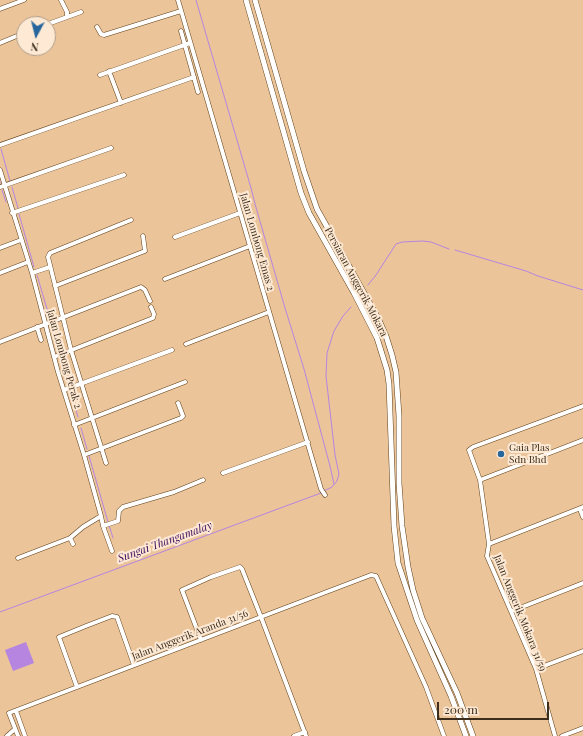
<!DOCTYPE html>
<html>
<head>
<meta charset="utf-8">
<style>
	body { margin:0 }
	#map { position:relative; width:583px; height:736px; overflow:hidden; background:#ebc49a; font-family:"Playfair Display",serif }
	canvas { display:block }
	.north { position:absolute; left:16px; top:16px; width:40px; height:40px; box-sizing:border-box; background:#fde9d4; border:1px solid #b09e8a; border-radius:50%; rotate:187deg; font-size:11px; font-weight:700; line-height:16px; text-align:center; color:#3c2d1c }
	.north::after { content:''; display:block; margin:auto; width:14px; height:18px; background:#27669c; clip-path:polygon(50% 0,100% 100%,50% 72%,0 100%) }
	.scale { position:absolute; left:437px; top:702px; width:112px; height:18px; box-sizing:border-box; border:2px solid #3c2d1c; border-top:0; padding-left:5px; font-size:12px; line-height:14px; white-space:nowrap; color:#3c2d1c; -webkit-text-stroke:3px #fde9d4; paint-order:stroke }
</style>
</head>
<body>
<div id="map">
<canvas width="583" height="736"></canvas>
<div class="north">N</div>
<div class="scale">200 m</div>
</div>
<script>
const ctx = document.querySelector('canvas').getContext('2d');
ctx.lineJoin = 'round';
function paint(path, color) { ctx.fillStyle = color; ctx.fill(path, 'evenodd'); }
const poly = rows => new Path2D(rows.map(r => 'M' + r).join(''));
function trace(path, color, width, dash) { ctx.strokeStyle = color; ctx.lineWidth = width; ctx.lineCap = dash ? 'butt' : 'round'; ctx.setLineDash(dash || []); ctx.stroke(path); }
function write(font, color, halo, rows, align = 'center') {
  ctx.font = font + ' "Playfair Display",serif'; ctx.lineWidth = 4; ctx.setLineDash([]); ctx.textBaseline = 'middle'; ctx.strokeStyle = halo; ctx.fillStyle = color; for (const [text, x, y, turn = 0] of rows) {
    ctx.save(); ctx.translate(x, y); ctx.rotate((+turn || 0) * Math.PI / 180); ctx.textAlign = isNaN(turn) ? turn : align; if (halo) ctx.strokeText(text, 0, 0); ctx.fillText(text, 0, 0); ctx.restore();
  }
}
const water = poly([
	[26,642,34,663,13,671,5,650]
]);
const stream = poly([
	[196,0,251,188,255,204,285,308,304,369,330,466,334,484],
	[1,149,10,181],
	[0,182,0,183],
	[12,187,18,208],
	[2,190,6,202],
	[19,214,34,267],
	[455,250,526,271,538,276,583,290],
	[37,275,50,319],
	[368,285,376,275,396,244,402,242,423,241,431,242,449,249],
	[51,325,59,352],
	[61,358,68,384],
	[70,390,78,417],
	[81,428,87,449],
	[89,456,108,522],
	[324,491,332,487,337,481,339,474,335,455,326,376,327,353,334,331,343,316,351,307],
	[109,525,113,538],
	[0,612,321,493]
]);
const minor = poly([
	[61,0,67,12,67,17],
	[178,0,321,489,325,495],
	[0,9,24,0],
	[48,24,81,12],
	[97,27,101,34,104,35,181,11],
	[181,31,198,92],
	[0,43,24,33],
	[109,71,121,103],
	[100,75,190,43],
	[0,145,194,77],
	[0,170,32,273,58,372,84,455,101,516,103,526,112,551],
	[0,187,111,148],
	[12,213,124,175],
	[175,237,240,213],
	[0,248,21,240],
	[0,273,28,262],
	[32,273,50,267],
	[165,279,250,246],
	[55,286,145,251,143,236],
	[37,327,41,340],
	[0,342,141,287,145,290,150,301],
	[186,344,269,312],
	[54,357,153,318,154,314,151,307],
	[64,390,172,350],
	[74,425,185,382],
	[84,455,181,418,183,416,178,403],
	[106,463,71,350,48,257,50,253,131,220],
	[223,473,308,442],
	[480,480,583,440],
	[580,509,583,517],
	[103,526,118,521,119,511,123,507,174,492,203,480],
	[73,544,70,538,83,527,101,516],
	[489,544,583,507],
	[18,558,70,538],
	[512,611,583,583],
	[201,640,182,590,211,577,240,567,242,569,261,617,306,736],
	[536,669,583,651],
	[77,687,59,637,86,626,112,616,117,617,134,665],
	[16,711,25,736],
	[7,736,15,729],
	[18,736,9,713,371,575,376,576,426,687,444,736],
	[294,736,305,732],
	[555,736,536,669,487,556,489,544,480,480,469,450,473,447,583,406],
	[562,736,583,728]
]);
const major = poly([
	[246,0,301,193,309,213,354,293,377,338,387,370,389,384,394,526,398,563,417,620,451,696,466,736],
	[255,0,304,171,317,209,378,318,386,336,392,355,396,372,399,416,399,483,402,526,408,567,413,590,422,618,457,693,473,736]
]);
const markers = [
	[501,454,4,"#27669c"]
];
const streetNames = [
	["Jalan Lombong Emas 2",257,242,74],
	["Persiaran Anggerik Mokara",356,282,62],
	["Jalan Lombong Perak 2",64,359,74],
	["Jalan Anggerik Mokara 31/59",520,613,68],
	["Jalan Anggerik Aranda 31/56",190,635,-21]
];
const poiNames = [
	["Gaia Plas",509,448],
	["Sdn Bhd",509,460]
];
const waterNames = [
	["Sungai Thangamalay",165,542,-20]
];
paint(water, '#b585df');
trace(stream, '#b585df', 1);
trace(minor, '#614018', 5);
trace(major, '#614018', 6);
trace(minor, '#fff', 4);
trace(major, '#fff', 5);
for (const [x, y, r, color] of markers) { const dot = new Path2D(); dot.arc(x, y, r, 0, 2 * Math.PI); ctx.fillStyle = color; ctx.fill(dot); trace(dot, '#fde9d4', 1.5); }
write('10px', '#3c2d1c', '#fde9d4', streetNames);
write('10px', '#3c2d1c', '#fde9d4', poiNames, 'left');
write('italic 11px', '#3f0c5e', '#fde9d4', waterNames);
</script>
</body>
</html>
